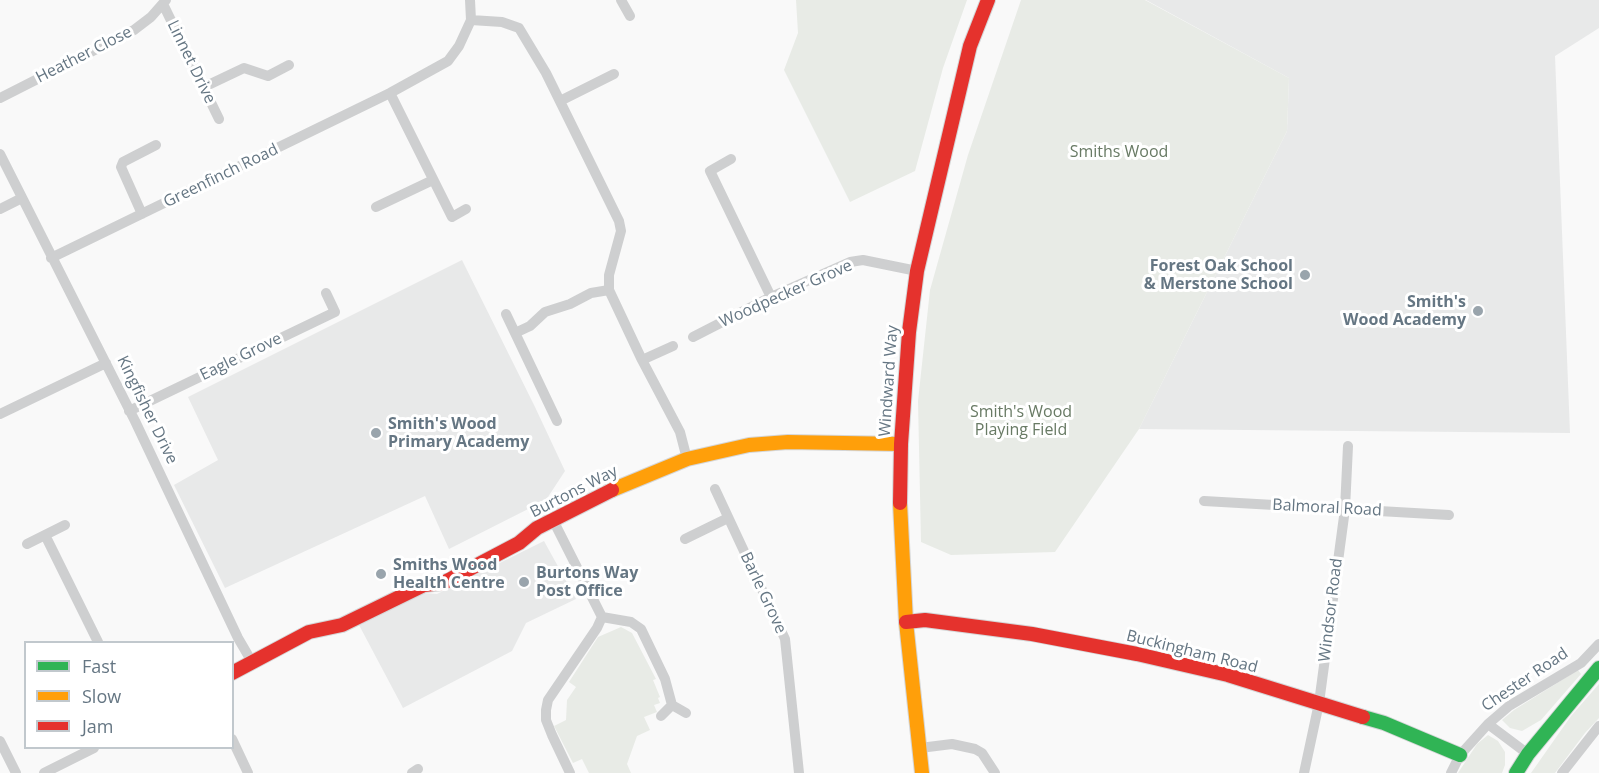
<!DOCTYPE html>
<html>
<head>
<meta charset="utf-8">
<style>
	body { margin:0 }
	#map { position:relative; width:1599px; height:773px; overflow:hidden; background:#f9f9f9; font-family:"Open Sans",sans-serif }
	canvas { display:block }
	.legend { position:absolute; left:24px; top:641px; width:210px; height:108px; box-sizing:border-box; background:#fff; border:2px solid #c1c8cd; margin:0; padding:8px 10px; list-style:none; font-size:18px; color:#657683 }
	.legend li { display:flex; align-items:center; gap:12px; height:30px }
	.legend b { width:30px; border:2px solid #c1c8cd }
</style>
</head>
<body>
<div id="map">
<canvas width="1599" height="773"></canvas>
<ul class="legend">
<li><b style="height:8px;background:#30b455"></b>Fast</li>
<li><b style="height:8px;background:#ff9f0a"></b>Slow</li>
<li><b style="height:8px;background:#e5322d"></b>Jam</li>
</ul>
</div>
<script>
const ctx = document.querySelector('canvas').getContext('2d');
ctx.lineJoin = 'round';
function paint(path, color) { ctx.fillStyle = color; ctx.fill(path, 'evenodd'); }
const poly = rows => new Path2D(rows.map(r => 'M' + r).join(''));
function trace(path, color, width, dash) { ctx.strokeStyle = color; ctx.lineWidth = width; ctx.lineCap = dash ? 'butt' : 'round'; ctx.setLineDash(dash || []); ctx.stroke(path); }
function write(font, color, halo, rows, align = 'center') {
  ctx.font = font + ' "Open Sans",sans-serif'; ctx.lineWidth = 6; ctx.setLineDash([]); ctx.textBaseline = 'middle'; ctx.strokeStyle = halo; ctx.fillStyle = color; for (const [text, x, y, turn = 0] of rows) {
    ctx.save(); ctx.translate(x, y); ctx.rotate((+turn || 0) * Math.PI / 180); ctx.textAlign = isNaN(turn) ? turn : align; if (halo) ctx.strokeText(text, 0, 0); ctx.fillText(text, 0, 0); ctx.restore();
  }
}
const built = poly([
	[1146,0,1599,0,1599,28,1555,56,1570,433,1139,429,1287,131,1289,78],
	[462,260,535,407,565,471,546,500,449,549,425,496,225,588,174,485,218,460,188,397],
	[544,541,576,599,526,623,512,651,403,708,359,625,424,593,437,594]
]);
const green = poly([
	[796,0,967,0,943,68,915,171,850,202,784,70,798,33],
	[1021,0,1145,0,1289,78,1287,131,1139,429,1055,552,951,555,921,542,918,401,930,290,968,155],
	[621,627,632,633,656,679,653,680,660,697,658,698,660,703,654,705,657,712,644,717,650,730,637,736,627,764,631,773,589,773,582,759,573,763,554,726,566,720,567,700,576,687,569,682,598,637],
	[1578,670,1581,674,1541,720,1522,731,1510,728,1502,720,1514,710],
	[1599,684,1599,718,1585,733,1555,773,1531,773,1571,716],
	[1488,735,1498,741,1505,752,1505,765,1502,773,1458,773,1477,744]
]);
const street = poly([
	[621,0,630,16],
	[163,4,219,119],
	[471,20,502,22,519,28,546,73,619,221,621,231,609,275,609,290,642,360,680,432,687,459],
	[204,87,244,68,268,76,289,65],
	[390,93,452,217,466,209],
	[0,98,134,30,151,17,166,0],
	[560,101,614,74],
	[0,154,135,421,238,638,252,662],
	[731,159,710,171,771,297],
	[376,207,433,180],
	[0,209,22,198],
	[142,214,121,167,123,162,156,145],
	[51,258,390,93,448,61,459,46,471,20,470,0],
	[506,314,557,421],
	[515,333,530,326,545,312,570,304,591,293,609,290],
	[693,337,771,297,850,262,863,260,917,271],
	[642,360,673,346],
	[129,411,335,312,326,293],
	[0,414,106,363],
	[715,489,785,639,799,773],
	[1204,501,1449,515],
	[553,520,602,617,597,628,548,700,546,710,546,720,552,735,570,773],
	[45,535,98,642],
	[685,539,728,518],
	[27,544,65,525],
	[602,617,631,622,641,629,665,679,672,705],
	[661,716,672,705,686,713],
	[1488,724,1528,754],
	[232,739,248,773],
	[0,741,16,773],
	[920,748,952,744,975,749,982,753,995,773],
	[44,773,94,748],
	[412,773,418,769],
	[1304,773,1319,703,1345,509,1348,446],
	[1451,773,1460,755,1488,724,1509,706,1581,663,1599,644],
	[1562,773,1599,726]
]);
const fast = poly([
	[1363,717,1384,723,1460,755],
	[1516,773,1528,754,1599,668]
]);
const slow = poly([
	[612,490,687,459,749,445,788,442,901,444],
	[900,503,906,622,922,773]
]);
const jam = poly([
	[900,503,901,444,909,332,917,271,970,46,988,0],
	[906,622,925,620,1032,634,1137,654,1228,675,1363,717],
	[232,673,309,632,342,625,424,585,443,583,519,543,537,528,612,490]
]);
const markers = [
	[1305,275,6,"#99a4ac"],
	[1478,311,6,"#99a4ac"],
	[376,433,6,"#99a4ac"],
	[381,574,6,"#99a4ac"],
	[524,582,6,"#99a4ac"]
];
const streetNames = [
	["Heather Close",84,55,-27],
	["Linnet Drive",191,62,64],
	["Greenfinch Road",221,176,-26],
	["Woodpecker Grove",786,294,-24],
	["Eagle Grove",241,357,-26],
	["Windward Way",889,381,-86],
	["Kingfisher Drive",147,410,64],
	["Burtons Way",574,492,-27],
	["Balmoral Road",1327,508,3],
	["Barle Grove",763,593,65],
	["Windsor Road",1331,610,-83],
	["Buckingham Road",1192,652,14],
	["Chester Road",1525,680,-34]
];
const parkNames = [
	["Smiths Wood",1119,152],
	["Smith's Wood",1021,412],
	["Playing Field",1021,430]
];
const poiNames = [
	["Forest Oak School",1293,266,"right"],
	["& Merstone School",1293,284,"right"],
	["Smith's",1466,302,"right"],
	["Wood Academy",1466,320,"right"],
	["Smith's Wood",388,424],
	["Primary Academy",388,442],
	["Smiths Wood",393,565],
	["Health Centre",393,583],
	["Burtons Way",536,573],
	["Post Office",536,591]
];
paint(built, '#e8e9e9');
paint(green, '#e8ebe6');
trace(fast, '#d5d6d7', 16);
trace(slow, '#d5d6d7', 16);
trace(jam, '#d5d6d7', 16);
trace(street, '#cecfd0', 10);
trace(fast, '#30b455', 14);
trace(slow, '#ff9f0a', 14);
trace(jam, '#e5322d', 14);
for (const [x, y, r, color] of markers) { const dot = new Path2D(); dot.arc(x, y, r, 0, 2 * Math.PI); ctx.fillStyle = color; ctx.fill(dot); trace(dot, '#fff', 2); }
write('16px', '#657683', '#fff', streetNames);
write('16px', '#687a64', '#fff', parkNames);
write('bold 16px', '#657683', '#fff', poiNames, 'left');
</script>
</body>
</html>
